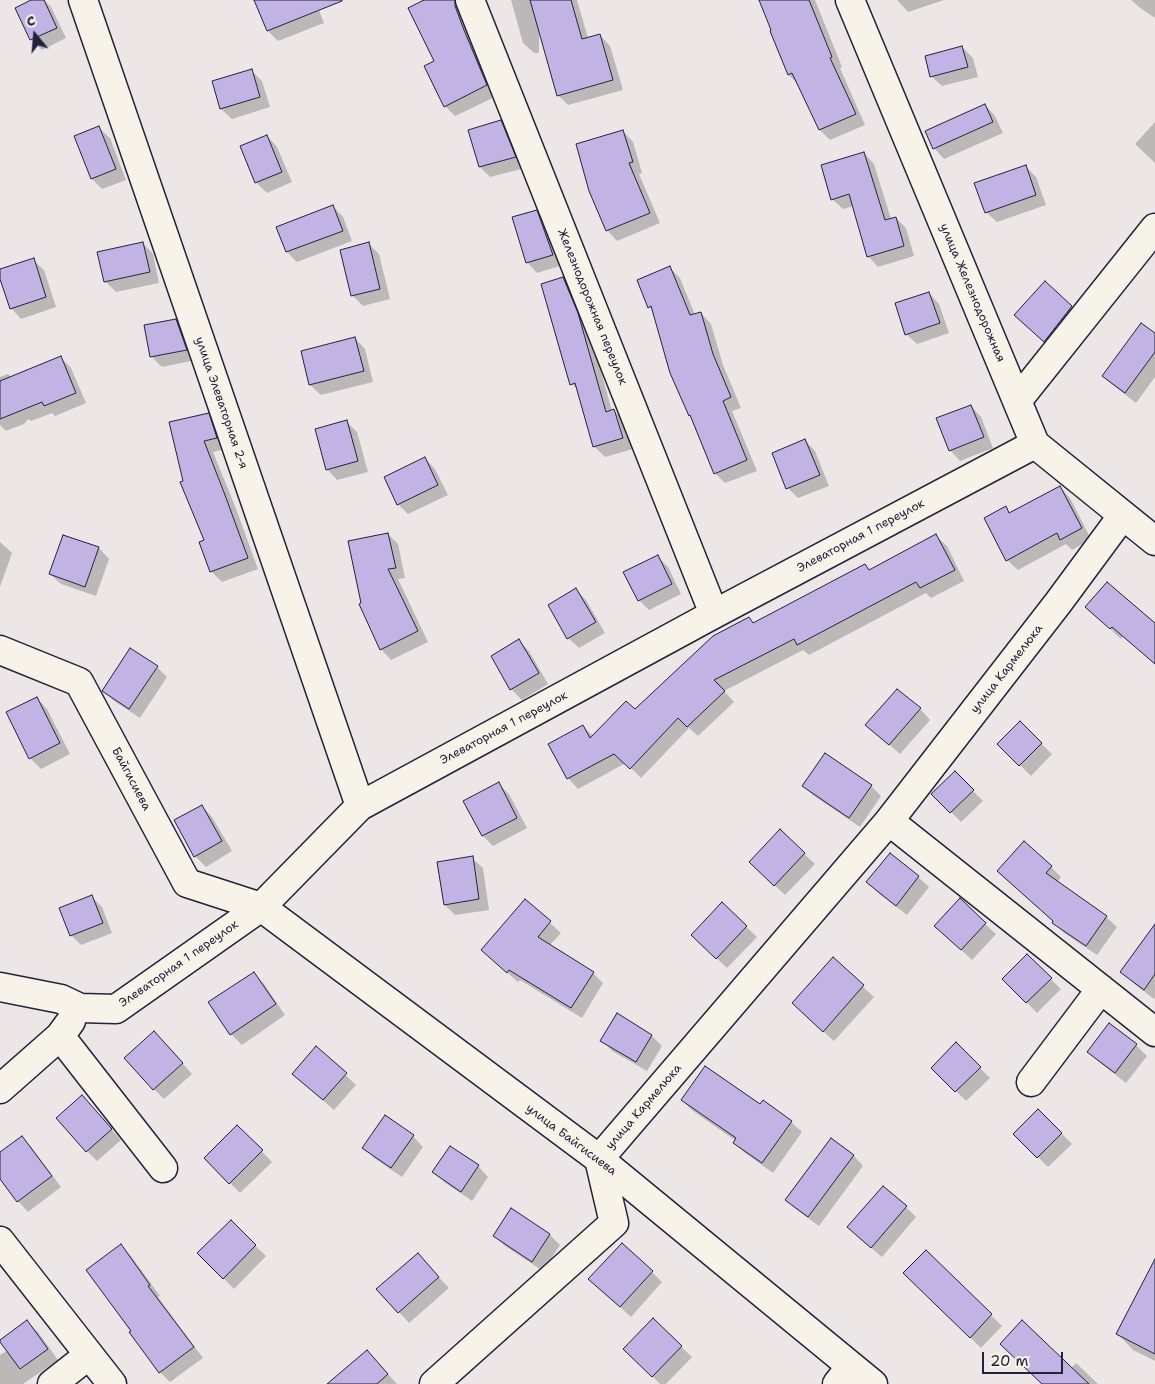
<!DOCTYPE html>
<html>
<head>
<meta charset="utf-8">
<style>
	body { margin:0 }
	#map { position:relative; width:1155px; height:1384px; overflow:hidden; background:#ece6e7; font-family:"Shantell Sans",sans-serif }
	canvas { display:block }
	.north { position:absolute; left:10px; top:10px; width:50px; height:50px; -webkit-text-stroke:4px #f7f3e8; paint-order:stroke; rotate:343deg; font-size:14px; font-weight:700; line-height:20px; text-align:center; color:#22223b }
	.north::after { content:''; display:block; margin:auto; width:18px; height:22px; background:#22223b; clip-path:polygon(50% 0,100% 100%,50% 72%,0 100%) }
	.scale { position:absolute; left:982px; top:1352px; width:81px; height:22px; box-sizing:border-box; border:2px solid #22223b; border-top:0; padding-left:6px; font-size:15px; line-height:18px; white-space:nowrap; color:#22223b; -webkit-text-stroke:4px #f7f3e8; paint-order:stroke }
</style>
</head>
<body>
<div id="map">
<canvas width="1155" height="1384"></canvas>
<div class="north">С</div>
<div class="scale">20 m</div>
</div>
<script>
const ctx = document.querySelector('canvas').getContext('2d');
ctx.lineJoin = 'round';
function paint(path, color) { ctx.fillStyle = color; ctx.fill(path, 'evenodd'); }
const poly = rows => new Path2D(rows.map(r => 'M' + r).join(''));
function trace(path, color, width, dash) { ctx.strokeStyle = color; ctx.lineWidth = width; ctx.lineCap = dash ? 'butt' : 'round'; ctx.setLineDash(dash || []); ctx.stroke(path); }
function write(font, color, halo, rows, align = 'center') {
  ctx.font = font + ' "Shantell Sans",sans-serif'; ctx.lineWidth = 4; ctx.setLineDash([]); ctx.textBaseline = 'middle'; ctx.strokeStyle = halo; ctx.fillStyle = color; for (const [text, x, y, turn = 0] of rows) {
    ctx.save(); ctx.translate(x, y); ctx.rotate((+turn || 0) * Math.PI / 180); ctx.textAlign = isNaN(turn) ? turn : align; if (halo) ctx.strokeText(text, 0, 0); ctx.fillText(text, 0, 0); ctx.restore();
  }
}
const shadow = poly([
	[34,0,44,0,51,7,66,38,42,50,32,40,17,9],
	[255,0,315,0,324,23,278,41,268,31],
	[421,0,467,0,497,96,455,116,445,106,436,62,436,32],
	[511,0,577,0,588,38,600,35,610,46,623,90,568,105,558,95,539,30,539,53,534,53,523,43],
	[760,0,815,0,842,67,840,68,865,125,830,140,820,130,799,85,789,75,771,32,773,31],
	[897,0,944,0,908,12],
	[1131,0,1155,0,1155,18,1139,7],
	[962,47,973,58,978,77,942,86,931,76],
	[251,70,262,81,270,107,232,119,221,109,213,82],
	[985,105,995,116,1003,133,944,159,934,148],
	[501,122,511,132,525,168,490,177,480,167,470,131],
	[1155,122,1155,163,1135,144],
	[99,128,110,138,126,180,102,189,92,179,76,137],
	[623,131,633,142,642,173,639,174,660,223,617,241,607,230],
	[267,136,277,147,292,182,267,193,256,182],
	[864,153,874,164,891,219,896,218,906,228,914,256,878,267,868,256,854,206,843,209,832,199],
	[1026,167,1036,177,1046,205,997,222,986,212],
	[333,206,343,217,352,241,297,262,287,252],
	[536,212,547,222,563,265,537,273,527,262],
	[143,243,153,254,159,283,116,292,105,281],
	[369,244,379,254,390,299,363,306,352,295],
	[33,260,44,270,56,307,21,319,11,308,0,275,0,270],
	[670,268,680,278,695,315,701,313,711,324,723,365,741,408,732,411,757,471,725,483,715,473,654,312,649,307],
	[563,279,573,289,588,325,612,411,614,411,625,421,633,449,605,457,594,446,579,391,572,384],
	[1045,283,1082,318,1055,351,1026,326],
	[929,293,939,304,949,333,917,344,906,334],
	[176,321,186,331,196,360,162,367,151,356],
	[1155,334,1155,377,1136,403,1114,386,1104,376],
	[355,338,365,349,373,382,321,395,310,385],
	[61,358,71,368,86,403,55,416,52,413,31,421,28,419,24,424,6,431,0,425,0,377,8,374,12,378],
	[971,406,981,417,993,448,960,461,950,450],
	[208,415,219,425,227,449,213,452,235,506,258,569,222,582,211,571,206,541,184,481],
	[347,422,357,432,368,472,337,480,327,469],
	[805,440,815,451,829,486,798,498,788,488],
	[425,458,435,469,448,495,408,514,398,504],
	[1060,487,1070,498,1091,539,1072,550,1066,544,1018,570,1007,560,1006,508,1011,514],
	[388,534,398,544,405,578,398,579,428,642,391,660,381,649],
	[64,536,99,548,109,559,96,596,61,584,50,574],
	[936,536,947,546,964,581,931,598,926,593,809,655,803,650,724,691,734,702,698,736,689,728,641,778,626,763,578,789,568,778,583,726,593,736,635,711,749,618,755,624,865,566,870,571],
	[0,542,12,553,0,587],
	[658,557,668,567,681,594,649,610,639,600],
	[576,590,586,600,605,633,579,648,568,638],
	[1087,607,1155,624,1155,664,1123,636,1121,639],
	[519,641,529,651,548,684,522,700,511,689,493,656],
	[157,667,167,677,140,718,114,701,104,691],
	[37,698,47,709,70,754,41,769,30,758],
	[920,709,930,720,900,754,867,725],
	[1020,723,1052,754,1031,776,999,744],
	[955,773,983,801,961,822,933,794],
	[498,784,509,794,527,828,493,846,483,836,465,801],
	[803,786,871,786,881,796,860,827,814,796],
	[202,806,212,817,232,851,206,867,195,856],
	[780,831,815,864,785,895,750,862],
	[890,855,918,877,929,887,907,915,878,893,868,882],
	[472,858,483,868,489,910,455,915,445,905],
	[1051,867,1061,877,1057,882,1106,917,1117,927,1097,955,1064,933,1054,922,998,871],
	[92,897,102,907,112,933,81,945,71,935],
	[525,900,561,933,549,946,593,973,603,983,582,1018,520,980,518,982,482,950],
	[722,904,757,937,727,968,692,935],
	[985,924,996,934,972,960,946,936],
	[1155,945,1155,998,1154,999,1132,982,1121,972],
	[1027,956,1061,989,1037,1013,1004,979],
	[833,959,874,997,834,1041,804,1014],
	[254,973,264,984,285,1015,242,1045,231,1034],
	[1110,1025,1136,1045,1147,1056,1126,1083,1099,1062,1089,1052],
	[652,1036,662,1046,647,1071,612,1051,602,1040],
	[165,1043,192,1074,164,1099,154,1089],
	[956,1044,990,1078,966,1101,933,1068],
	[317,1048,356,1085,334,1110,304,1084],
	[682,1100,760,1106,763,1102,791,1122,802,1132,773,1173,745,1153,735,1143,736,1141,693,1111],
	[92,1107,121,1140,97,1161,87,1151],
	[1038,1110,1072,1144,1048,1167,1015,1134],
	[237,1126,272,1162,240,1193,205,1158],
	[413,1136,423,1147,402,1177,374,1158,364,1148],
	[22,1137,32,1148,61,1187,28,1212,18,1201,0,1177,0,1153],
	[853,1155,863,1166,819,1226,797,1210,786,1200],
	[478,1166,488,1177,472,1201,444,1182,434,1172],
	[906,1207,916,1217,882,1257,859,1238],
	[511,1210,550,1235,560,1245,543,1271,505,1246,494,1236],
	[231,1222,266,1256,234,1289,199,1253],
	[120,1245,131,1256,160,1296,158,1297,203,1358,170,1382,160,1372,132,1331],
	[926,1252,1002,1326,981,1348,905,1273],
	[418,1255,449,1288,409,1323,399,1312],
	[1155,1263,1155,1361,1133,1350,1118,1334],
	[652,1272,662,1282,631,1317,600,1289],
	[653,1320,692,1357,666,1384,660,1384,625,1349],
	[27,1322,38,1332,58,1360,23,1384,0,1384,0,1355,8,1350],
	[367,1351,397,1384,329,1384],
	[1076,1363,1098,1384,1053,1384,1071,1368]
]);
const building = poly([
	[31,0,44,0,57,28,30,40,15,8,31,0],
	[254,0,342,0,342,1,267,31,254,0],
	[424,0,455,0,455,6,464,30,487,85,444,107,424,66,434,61,408,8,424,0],
	[530,0,571,0,582,39,600,34,613,80,557,96,530,0],
	[759,0,809,0,832,57,830,58,856,114,819,130,792,73,788,75,770,31,771,30,759,0],
	[962,46,968,67,930,77,925,56,962,46],
	[252,69,260,97,220,109,212,81,252,69],
	[985,104,993,122,933,149,925,131,985,104],
	[501,120,516,157,479,167,468,130,501,120],
	[99,126,116,169,91,179,74,136,99,126],
	[623,130,633,162,629,163,650,213,606,231,589,191,576,144,623,130],
	[267,135,282,172,255,183,240,146,267,135],
	[864,152,885,220,896,217,904,246,867,257,849,194,831,200,821,165,864,152],
	[1026,165,1036,195,985,213,974,183,1026,165],
	[333,205,343,231,286,252,276,227,333,205],
	[537,210,553,255,526,263,512,217,537,210],
	[143,242,150,272,104,282,97,252,143,242],
	[369,242,380,289,351,296,340,250,369,242],
	[34,258,46,297,10,309,0,279,0,269,34,258],
	[670,266,690,315,701,312,713,354,731,397,723,401,747,460,714,474,690,415,689,416,670,373,651,306,648,308,637,280,670,266],
	[563,277,578,313,606,412,614,409,623,438,593,447,575,383,570,385,541,284,563,277],
	[1045,281,1072,306,1044,342,1014,315,1045,281],
	[929,292,940,323,905,335,895,303,929,292],
	[176,319,187,350,150,357,144,325,176,319],
	[1141,323,1155,333,1155,352,1125,393,1102,376,1141,323],
	[355,337,364,371,309,385,301,351,355,337],
	[61,356,76,393,44,406,42,402,0,419,0,381,61,356],
	[971,405,984,437,949,451,936,418,971,405],
	[209,413,217,438,204,441,225,495,248,558,210,572,199,542,204,540,180,482,183,481,169,422,209,413],
	[347,420,358,461,326,470,315,429,347,420],
	[805,439,820,475,786,489,772,453,805,439],
	[425,457,438,485,397,505,384,477,425,457],
	[1060,486,1082,528,1060,540,1057,533,1006,561,984,518,1006,506,1009,513,1060,486],
	[388,533,396,568,388,569,418,631,380,650,359,604,361,603,348,541,388,533],
	[936,534,955,570,920,588,916,582,797,645,794,639,714,680,725,691,687,727,678,718,630,769,614,754,567,779,548,744,583,725,590,738,626,701,635,709,713,636,749,617,753,623,865,564,869,570,936,534],
	[63,535,99,547,85,587,49,574,63,535],
	[658,555,672,584,638,601,623,572,658,555],
	[1107,582,1155,623,1155,664,1112,627,1110,629,1085,607,1107,582],
	[576,588,596,622,567,639,548,605,576,588],
	[519,639,539,673,510,690,491,656,519,639],
	[130,648,158,666,129,709,102,691,130,648],
	[897,689,921,708,889,745,865,725,897,689],
	[37,697,60,743,29,759,6,712,37,697],
	[1020,721,1042,743,1019,766,997,744,1020,721],
	[825,753,872,785,849,818,802,786,825,753],
	[955,771,974,790,950,813,931,794,955,771],
	[499,782,517,818,482,836,463,801,499,782],
	[202,805,222,841,194,857,174,820,202,805],
	[780,829,805,853,774,886,749,862,780,829],
	[1024,841,1052,866,1046,873,1107,916,1086,946,1052,923,1053,921,997,871,1024,841],
	[890,853,919,876,896,906,866,882,890,853],
	[473,856,479,899,444,905,437,862,473,856],
	[92,895,103,923,70,936,59,908,92,895],
	[960,898,986,923,961,950,934,926,960,898],
	[525,899,551,921,538,937,594,972,571,1008,509,970,507,973,481,950,525,899],
	[722,902,747,926,716,959,691,935,722,902],
	[1155,924,1155,974,1144,990,1120,972,1155,924],
	[1027,954,1052,978,1026,1003,1002,979,1027,954],
	[833,957,864,985,823,1032,792,1003,833,957],
	[254,972,276,1004,230,1035,208,1002,254,972],
	[617,1013,652,1035,636,1062,600,1041,617,1013],
	[1109,1023,1137,1044,1115,1073,1087,1052,1109,1023],
	[154,1031,183,1063,153,1090,124,1058,154,1031],
	[956,1042,981,1067,955,1092,931,1068,956,1042],
	[316,1046,347,1073,323,1100,292,1074,316,1046],
	[705,1066,760,1104,763,1100,792,1121,762,1163,733,1143,736,1138,681,1100,705,1066],
	[82,1095,112,1129,86,1152,56,1118,82,1095],
	[1038,1109,1062,1133,1037,1158,1013,1134,1038,1109],
	[385,1115,414,1135,391,1168,362,1148,385,1115],
	[237,1125,263,1150,229,1184,204,1158,237,1125],
	[22,1136,52,1176,17,1202,0,1179,0,1152,22,1136],
	[831,1138,854,1155,808,1217,785,1200,831,1138],
	[450,1146,479,1165,461,1192,432,1172,450,1146],
	[883,1186,907,1206,871,1248,847,1227,883,1186],
	[511,1208,550,1234,532,1262,493,1236,511,1208],
	[231,1220,256,1245,223,1279,197,1253,231,1220],
	[622,1243,653,1271,620,1307,588,1279,622,1243],
	[121,1244,150,1285,148,1286,194,1347,159,1373,129,1332,131,1331,86,1270,121,1244],
	[926,1250,992,1314,970,1338,903,1273,926,1250],
	[418,1253,439,1277,398,1313,376,1289,418,1253],
	[1155,1259,1155,1354,1116,1334,1155,1259],
	[653,1318,682,1346,652,1377,623,1349,653,1318],
	[27,1320,48,1349,20,1369,0,1342,0,1340,27,1320],
	[1022,1320,1089,1384,1042,1384,1000,1344,1022,1320],
	[367,1350,388,1374,377,1384,327,1384,367,1350]
]);
const minor = poly([
	[83,0,360,806],
	[470,0,714,614],
	[850,0,1035,444,1155,541],
	[1017,401,1155,228],
	[0,650,79,682,187,883,261,907,599,1159,873,1384],
	[889,821,1155,1032],
	[0,987,61,999,80,1008,116,1009,261,907,360,806,714,614,1035,444],
	[60,1036,163,1168],
	[1031,1082,1101,989],
	[0,1089,60,1036,71,1021],
	[0,1241,112,1384],
	[52,1384,89,1355],
	[434,1384,614,1223,599,1159,889,821,1058,603,1123,515],
	[837,1384,851,1366]
]);
const streetNames = [
	["улица Железнодорожная",972,293,67],
	["Железнодорожная переулок",592,307,68],
	["улица Элеваторная 2-я",221,403,71],
	["Элеваторная 1 переулок",861,536,-28],
	["улица Кармелюка",1007,669,-52],
	["Элеваторная 1 переулок",504,728,-28],
	["Байгисиева",131,779,62],
	["Элеваторная 1 переулок",179,964,-35],
	["улица Кармелюка",644,1107,-49],
	["улица Байгисиева",571,1140,37]
];
paint(shadow, '#0003');
paint(building, '#c1b4e5');
trace(building, '#22223b', 1);
trace(minor, '#22223b', 31);
trace(minor, '#f7f3e8', 28);
write('12px', '#22223b', '#f7f3e8', streetNames);
</script>
</body>
</html>
